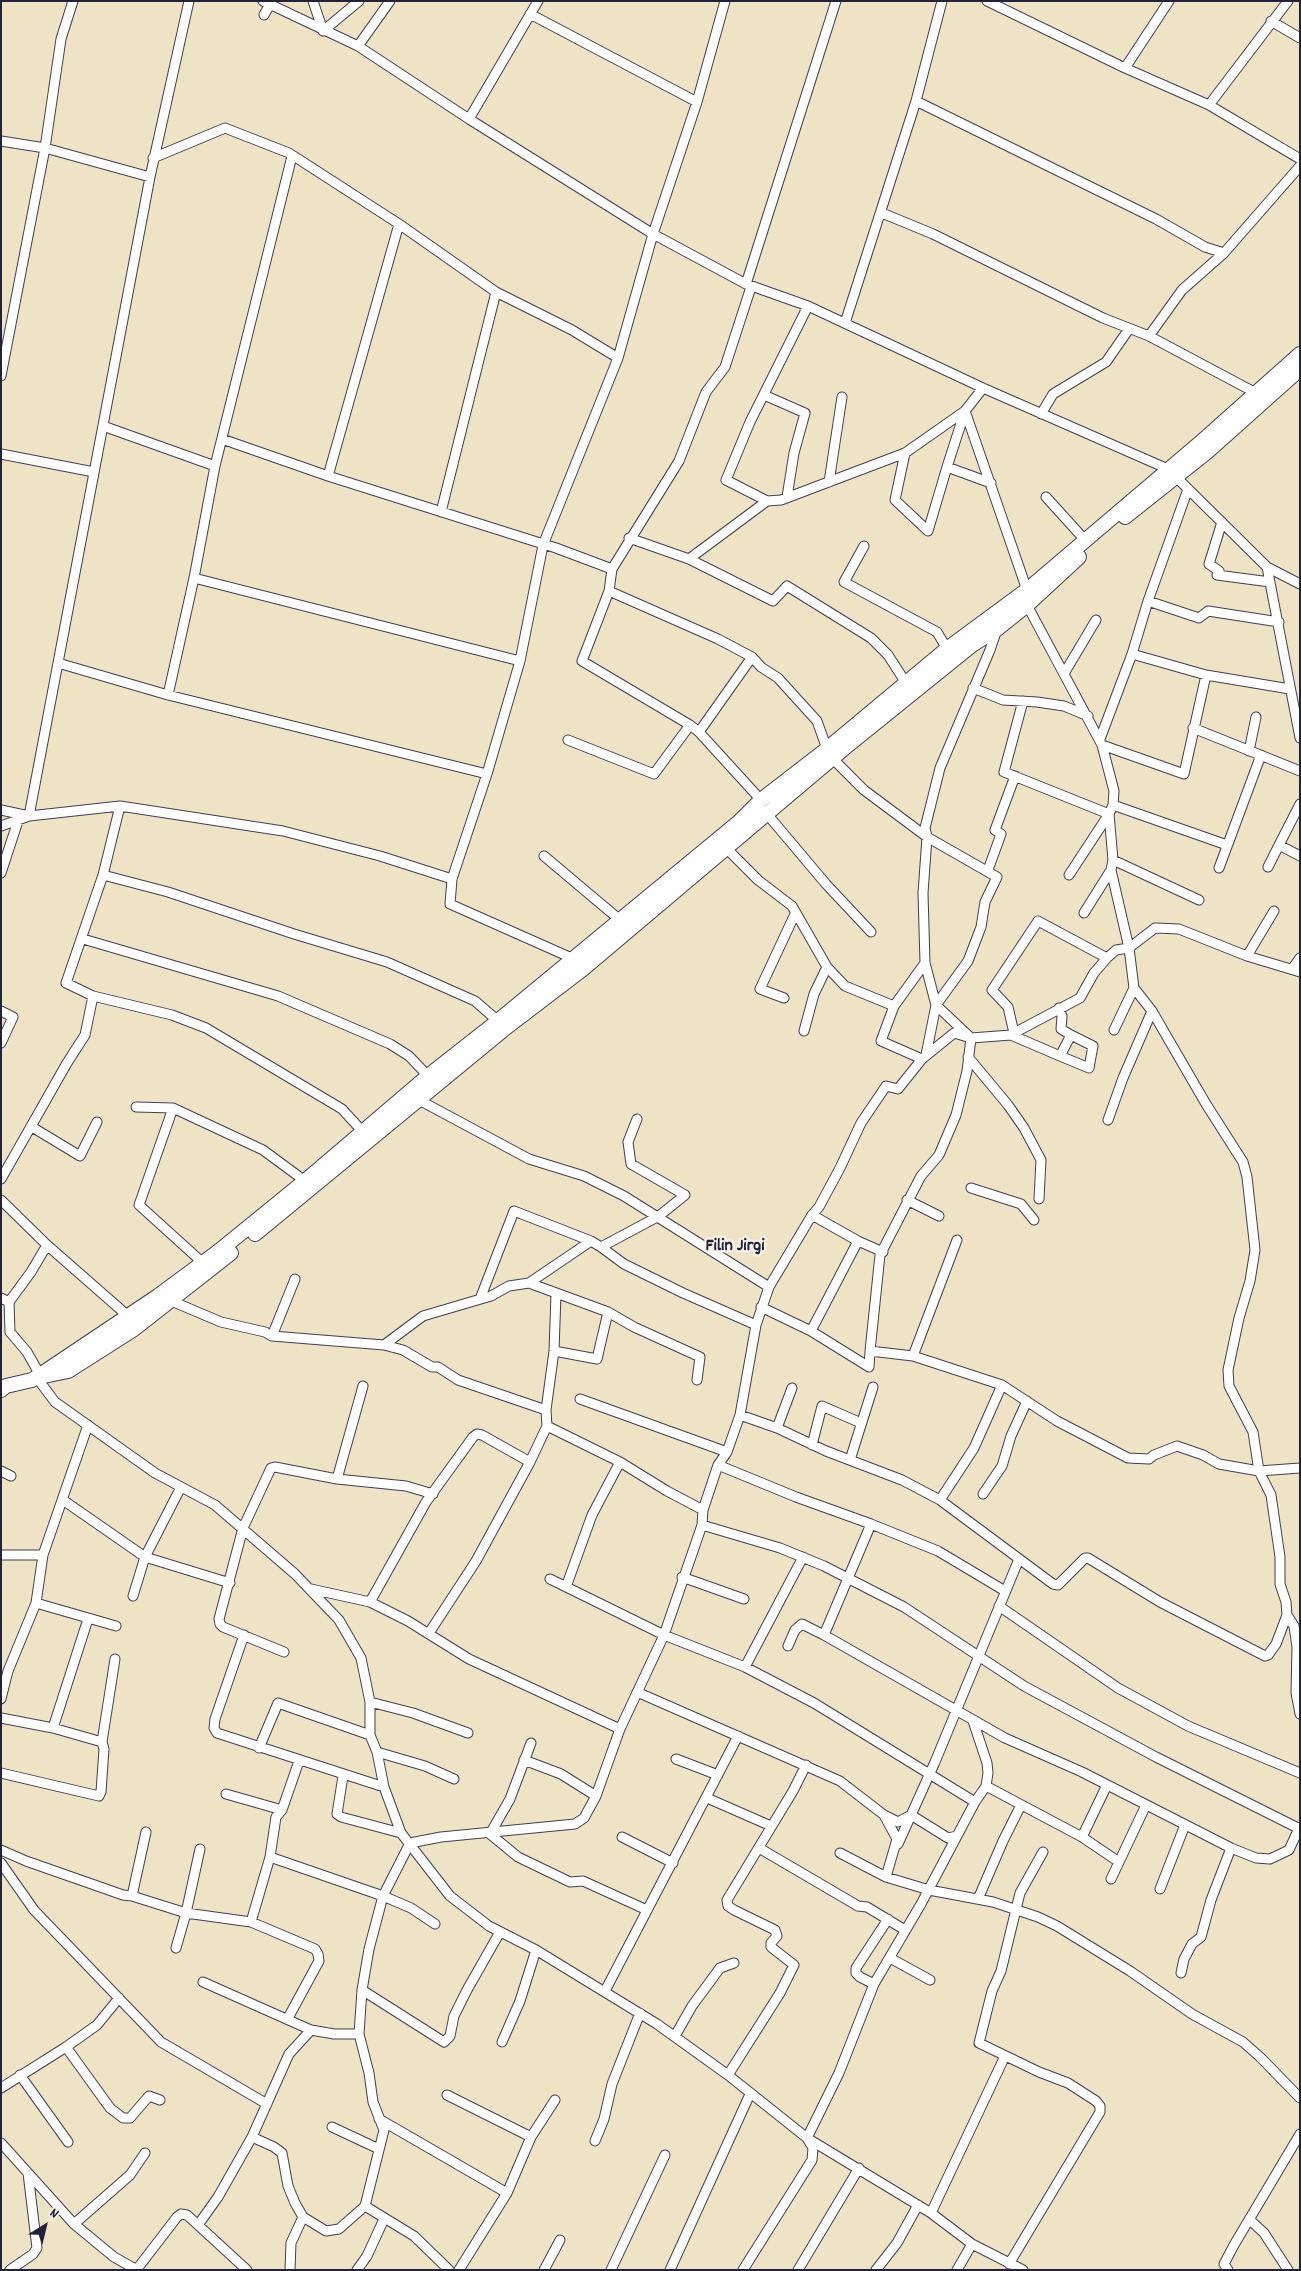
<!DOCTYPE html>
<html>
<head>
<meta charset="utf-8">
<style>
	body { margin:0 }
	#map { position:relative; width:1301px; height:2271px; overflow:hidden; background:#efe3c5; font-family:Dekko,sans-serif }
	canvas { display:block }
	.frame { position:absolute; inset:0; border:2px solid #22223b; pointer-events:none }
	.north { position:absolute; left:20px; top:2201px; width:50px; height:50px; -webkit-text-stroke:4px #f7f3e8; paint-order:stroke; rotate:36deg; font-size:14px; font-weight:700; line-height:20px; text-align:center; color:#22223b }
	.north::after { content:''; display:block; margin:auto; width:18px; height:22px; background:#22223b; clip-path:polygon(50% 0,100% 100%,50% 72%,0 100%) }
</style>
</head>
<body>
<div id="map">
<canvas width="1301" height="2271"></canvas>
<div class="frame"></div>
<div class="north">N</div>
</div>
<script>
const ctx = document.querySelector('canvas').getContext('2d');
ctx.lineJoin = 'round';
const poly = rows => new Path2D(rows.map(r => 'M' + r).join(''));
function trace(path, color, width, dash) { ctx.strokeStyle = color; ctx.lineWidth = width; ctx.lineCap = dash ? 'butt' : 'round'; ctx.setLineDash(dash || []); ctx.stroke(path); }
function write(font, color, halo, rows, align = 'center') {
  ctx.font = font + ' Dekko,sans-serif'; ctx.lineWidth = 4.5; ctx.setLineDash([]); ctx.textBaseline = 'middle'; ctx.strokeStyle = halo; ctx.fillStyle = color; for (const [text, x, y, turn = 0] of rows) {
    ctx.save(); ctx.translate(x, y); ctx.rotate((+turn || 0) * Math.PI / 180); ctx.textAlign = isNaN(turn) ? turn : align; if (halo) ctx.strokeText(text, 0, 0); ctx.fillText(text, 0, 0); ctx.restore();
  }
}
const minor = poly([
	[73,1,61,39,45,148,150,177],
	[263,1,358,46,469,119,653,234,746,284,808,306,983,388,1168,469],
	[313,1,323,31,359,1],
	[942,1,916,101,1156,219,1205,247,1224,253],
	[987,1,1125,68,1209,105,1300,159],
	[530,14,697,102],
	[264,15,270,4],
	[1271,21,1300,38],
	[358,46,390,1],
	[1125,68,1169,1],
	[1209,105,1288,1],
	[469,119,538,1],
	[1,141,45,148,1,376],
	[153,158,225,128,289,153,399,224,496,292,441,512],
	[882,213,933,234,1103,318,1149,336,1256,393],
	[746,284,836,1],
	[496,292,572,330,618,358],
	[845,323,916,101],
	[1149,336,1182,290,1224,253,1300,166],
	[983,388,965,411,1027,590],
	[764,395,805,413,794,453,787,497],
	[1041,414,1053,394,1106,362,1129,329],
	[103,426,215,466],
	[222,439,328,476,556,548,612,569,609,591,718,639,752,657,761,667,778,678,817,721,827,749],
	[905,453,895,500,928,531,947,467,991,483],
	[1,454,94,472],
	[328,476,399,224],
	[1175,476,1267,567,1300,584],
	[829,482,842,397],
	[1046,497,1085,540],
	[767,501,726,480,750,422,808,306],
	[1222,522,1209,564,1219,571,1217,575,1270,582],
	[629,538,689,559,773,601,787,586,871,638,888,655,906,683],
	[864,546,844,582,937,632,947,649],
	[689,559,767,501,781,500,905,453,965,411,947,467],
	[1267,567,1300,738],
	[612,569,679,461,706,392,725,367,751,287],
	[194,578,520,661],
	[609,591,582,661,690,725,699,732,761,800],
	[1148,601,1199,618,1208,611,1279,622],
	[1027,605,1102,745,1114,791,1113,805,1109,814,1113,860,1111,870,1129,948,1134,988,1152,1011,1206,1104,1243,1162,1247,1177,1255,1250,1250,1281,1239,1318,1228,1370,1229,1386,1253,1432,1259,1471,1271,1495,1280,1557,1280,1584,1286,1602,1287,1615,1294,1626,1297,1647,1296,1693,1300,1714],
	[1132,654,1206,675,1290,689],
	[58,663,168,695,487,774],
	[1065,672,1096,620],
	[973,688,1003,700,1037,702,1064,706,1088,716],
	[168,695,194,578,215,466,292,156],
	[1023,701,1004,772,1109,814,1069,875],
	[1193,728,1300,771],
	[699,732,752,657],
	[1100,739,1132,654,1148,601,1188,489],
	[568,740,654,774,690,725],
	[1102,745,1184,774,1206,675],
	[1249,751,1256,717],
	[832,758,864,790,927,837,997,877,985,902,981,927,968,961,936,1005,926,1055],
	[1113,805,1227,845],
	[1,810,29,816,150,177,189,1],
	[767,814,826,884,871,932],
	[1,826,29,816,120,806,283,831,380,856,452,879,450,904,574,959],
	[1279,845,1300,804],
	[727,849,758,880,792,906,827,967,845,986,894,1006],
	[544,856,620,920],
	[1113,860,1199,900],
	[1268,867,1279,845,1300,856],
	[1219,868,1261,755],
	[988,870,1001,834,995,830,1015,776],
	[1,873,18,821],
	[103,875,168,892,294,934,387,962,475,1001,498,1021],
	[452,879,487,774,520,661,543,545,618,358,653,234,697,102,725,1],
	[1084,913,1111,870],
	[83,939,278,996,390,1044,409,1056,428,1076],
	[1247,956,1274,911],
	[1107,958,1038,921,992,990,1008,1007,1014,1033,1080,998,1094,973,1107,958,1116,950,1129,948,1155,928,1179,929,1247,956,1300,972],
	[1292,969,1300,958],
	[93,996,172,1015,206,1028,342,1109,363,1132],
	[784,998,760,989,795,914],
	[1059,1008,1062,1016,1061,1029,1071,1035,1060,1056,1089,1068,1093,1046,1071,1035],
	[1,1011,13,1017,1,1043],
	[1114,1030,1134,988],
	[804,1031,814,994,827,967],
	[1011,1035,1060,1056],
	[968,1057,1008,1105,1024,1128,1041,1160,1039,1199],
	[922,1059,881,1041,894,1006,925,963],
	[419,1100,529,1159,584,1176,624,1196,769,1287],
	[136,1107,173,1108],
	[1108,1120,1123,1078,1152,1011],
	[32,1127,80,1156,97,1122],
	[1,1179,67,1063,85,1035,93,996,66,983,103,875,120,806],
	[971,1188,1021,1204,1034,1220],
	[1,1200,47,1245,128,1316],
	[907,1200,939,1216],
	[812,1215,858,1241,883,1252],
	[601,1247,624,1264,683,1293,756,1325],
	[203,1263,139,1205,173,1108,263,1150,305,1181],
	[529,1283,608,1312,634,1327,700,1357,697,1380],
	[1,1298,9,1302,10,1332,27,1352,40,1375],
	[480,1299,514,1211,591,1241],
	[169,1300,221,1322,265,1332,272,1336,384,1345,423,1316,491,1296,509,1286,529,1283,591,1241,601,1247,659,1216,685,1195,631,1164,628,1142,637,1119],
	[9,1302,31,1272,47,1245],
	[761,1307,811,1331,869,1367,870,1351,913,1356,1002,1385,1057,1421,1128,1458,1149,1459,1154,1455,1177,1446,1203,1455,1219,1464,1259,1471,1300,1468],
	[811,1331,858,1241],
	[272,1336,295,1279],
	[384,1345,403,1350,432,1367,438,1367,458,1380,546,1410],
	[554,1351,597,1359,608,1312],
	[870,1351,880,1255,921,1176,939,1155,956,1115,967,1071,971,1038,936,1005,925,963,923,893,927,837,925,828,940,768,990,650,997,629],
	[913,1356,957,1240],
	[37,1378,55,1402,155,1473,215,1505,295,1574,339,1620,361,1658,370,1702,370,1735,377,1752,384,1787,401,1833,450,1896,489,1926,536,1950,657,2024,728,2075,807,2138,931,2213,972,2244,1023,2270],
	[580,1399,727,1452],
	[740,1415,777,1428,826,1451,902,1480,940,1500,1053,1584,1058,1585,1085,1558,1088,1558,1160,1602,1265,1656,1268,1655,1276,1644,1287,1615],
	[547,1426,620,1462,667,1491,703,1510],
	[777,1428,792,1388],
	[812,1445,822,1406,861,1423],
	[850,1460,873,1387],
	[718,1465,796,1497,871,1524,938,1551,1005,1591],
	[1,1471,11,1476],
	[337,1479,363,1386],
	[983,1494,1002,1466,1011,1436,1027,1401],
	[63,1500,145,1557,230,1583],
	[940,1500,974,1448,1002,1385],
	[871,1524,824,1635,1005,1738,1082,1772,1231,1848,1211,1900,1201,1937,1192,1944,1184,1959,1181,1973],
	[702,1525,780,1548,824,1566,904,1607,1024,1686,1156,1757,1300,1829],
	[1,1555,43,1555],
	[682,1577,744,1599],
	[550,1579,664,1635,745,1667,814,1703,975,1802],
	[566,1587,592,1515,620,1462],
	[311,1589,370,1602,408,1621,469,1659,620,1729],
	[133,1596,145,1557,181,1487],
	[370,1602,426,1502,473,1437,477,1434,482,1435,530,1462],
	[36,1603,116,1626],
	[999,1606,1118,1688,1188,1726,1300,1773],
	[429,1633,476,1561,530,1462,547,1426,546,1410,554,1351,556,1294],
	[244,1635,215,1719,214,1728,217,1733,384,1787],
	[788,1646,795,1630,802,1624,824,1635],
	[284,1652,223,1627,220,1624,219,1619,243,1528,271,1468,275,1467,337,1479,406,1486,433,1494],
	[745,1667,803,1557],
	[637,1692,840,1781,884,1815,897,1839,886,1877],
	[1,1699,8,1671,36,1603,43,1555,88,1425],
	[370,1702,413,1713,468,1733],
	[1,1718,53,1728,102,1742,104,1749,101,1792,99,1796,1,1773],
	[53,1728,88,1619],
	[102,1742,115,1659],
	[531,1743,510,1799,490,1834,518,1857,570,1882,583,1881,647,1910],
	[259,1748,278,1703,370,1735],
	[377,1752,425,1766,454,1779],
	[676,1759,718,1775],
	[524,1760,561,1774,596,1796],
	[343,1776,337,1814,341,1817,401,1833],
	[986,1786,1082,1837,1119,1862],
	[226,1794,282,1810],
	[707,1798,771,1826],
	[884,1815,898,1822,911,1815,948,1838,957,1836,975,1802,986,1786,988,1773,987,1763,973,1721],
	[622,1837,673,1863],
	[1082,1837,1107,1785],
	[898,1844,935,1762,1019,1559],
	[759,1848,858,1906,867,1907,905,1930],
	[1231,1848,1256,1858,1270,1859,1289,1850,1299,1828],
	[1,1850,26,1861,123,1895,132,1896,186,1913,251,1922,270,1857,383,1896,411,1908,435,1924],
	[840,1853,886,1877,929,1890,993,1902,1038,1917,1057,1926,1130,1971,1192,2014,1243,2042,1260,2057,1300,2098],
	[270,1857,276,1817,282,1810,299,1761],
	[1,1863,34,1910,161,2042,267,2104],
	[1111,1879,1146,1805],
	[1160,1889,1185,1825],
	[132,1896,146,1832],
	[978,1899,1003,1841,1021,1805],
	[251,1922,315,1949,318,1954,319,1961,288,2018],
	[176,1948,186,1913,200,1849],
	[890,1958,930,1980],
	[203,1982,311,2030],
	[874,1984,860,1977,856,1973,856,1968,888,1919],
	[362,1990,444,2042,450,2036,454,2016,467,1990,500,1932],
	[605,1991,738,1736],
	[359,2034,334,2034,311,2030,289,2054,252,2137,274,2147,282,2153,288,2186,295,2203,303,2217,326,2231,339,2229,365,2206,384,2130,373,2102,369,2073,359,2034,362,1990,369,1949,383,1896,410,1843,441,1837,575,1824,584,1818,596,1796,620,1729,664,1635,702,1525,703,1510,718,1465,727,1452,740,1415,756,1325,769,1287,812,1215,819,1207,840,1168,861,1123,886,1086,898,1089,922,1059,954,1033,971,1038,1011,1035,1014,1033],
	[675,2036,692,2006,720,1968,734,1963],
	[502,2042,520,2001,536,1950],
	[66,2047,110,2108,123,2118,130,2118,149,2096,160,2100],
	[20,2075,68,2142],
	[728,2075,780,1993,794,1965,771,1947,771,1943,777,1936,775,1930,734,1910,728,1906,727,1900,793,1791,806,1765],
	[1,2088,66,2047,97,2025,119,1998],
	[447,2095,531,2137],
	[379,2119,507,2193],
	[332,2127,379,2149],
	[595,2141,604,2119,612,2084,640,2013],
	[1,2143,74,2224,114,2257,137,2270],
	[365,2206,414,2236,449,2270],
	[931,2213,1005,2056],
	[1250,2220,1264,2233,1288,2270],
	[74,2224,130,2175,145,2153],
	[198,2225,247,2270],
	[1009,2264,1100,2112,1100,2106,1096,2101,1068,2083,1039,2072,979,2043,992,1991,1001,1971,1020,1893,1043,1852],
	[137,2269,177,2217,181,2214,187,2215,198,2225,218,2197,252,2137],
	[10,2270,33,2254,37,2248,28,2173],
	[290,2270,291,2243,303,2217],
	[357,2270,367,2256,384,2219],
	[459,2270,507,2193,531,2137,555,2100],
	[544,2270,560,2240],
	[611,2270,665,2155],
	[670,2270,750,2094],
	[743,2270,812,2160,813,2148,807,2138,839,2073,874,1984,921,1904,957,1836],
	[798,2270,859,2168],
	[876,2270,897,2243,918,2205],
	[957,2270,972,2244],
	[1228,2270,1224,2264,1234,2245,1300,2134]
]);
const primary = poly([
	[1125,517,1207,452,1300,369],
	[255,1234,503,1030,583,969,847,746,972,645,997,629,1027,605,1079,557],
	[44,1376,68,1371,134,1329,231,1253],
	[1,1390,6,1386,32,1380,40,1375,158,1296,219,1251,305,1181,428,1076,498,1021,739,822,761,800,827,749,947,649,1027,590,1201,442,1300,354]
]);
const neighbourhoodNames = [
	["Filin Jirgi",735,1248]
];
trace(minor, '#413f50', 11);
trace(primary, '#413f50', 16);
trace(minor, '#fff', 9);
trace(primary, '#fff', 14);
write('bold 18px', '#22223b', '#f7f3e8', neighbourhoodNames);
</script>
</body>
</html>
